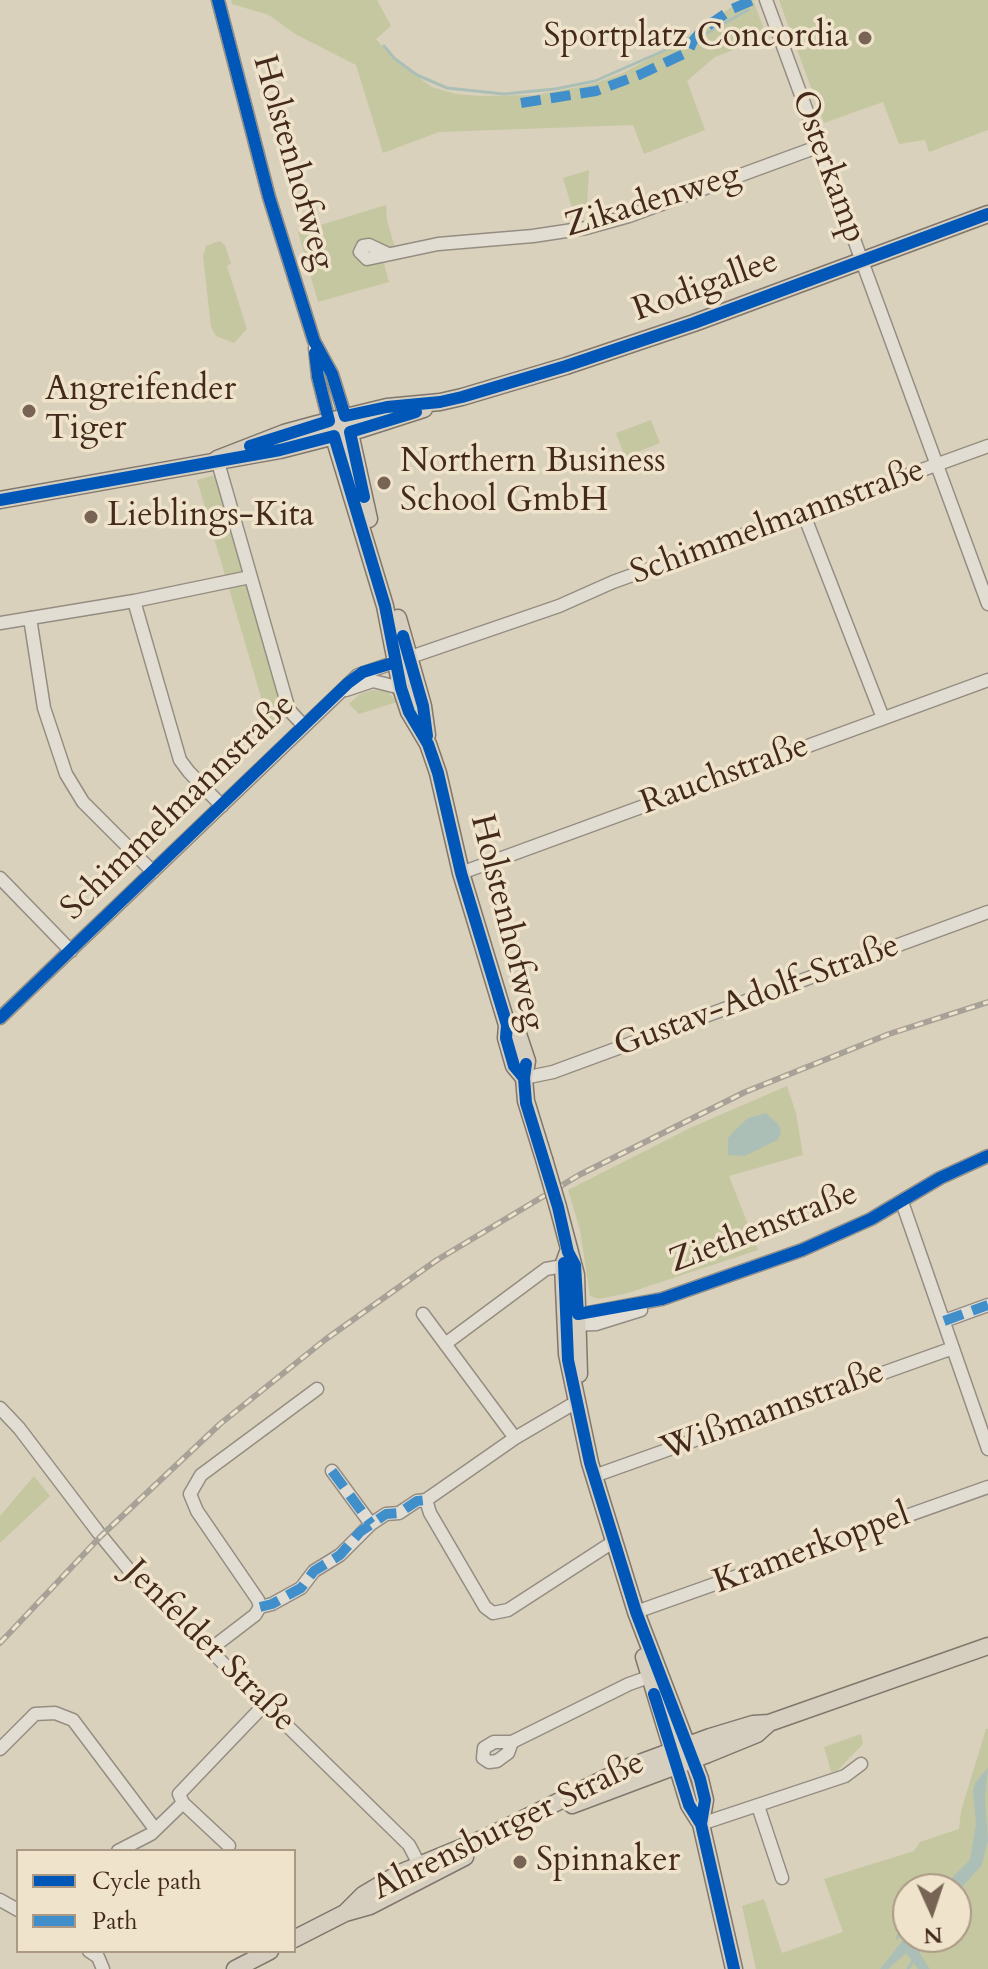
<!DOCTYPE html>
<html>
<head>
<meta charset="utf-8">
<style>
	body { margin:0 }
	#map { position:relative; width:988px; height:1969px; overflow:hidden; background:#d9d1bc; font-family:Cardo,serif }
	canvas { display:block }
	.legend { position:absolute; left:16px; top:1849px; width:280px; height:104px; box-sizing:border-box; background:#efe4cb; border:2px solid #ab9985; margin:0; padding:10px 14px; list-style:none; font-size:24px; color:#44291d }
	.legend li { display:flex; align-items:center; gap:16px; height:40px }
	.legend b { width:40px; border:2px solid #ab9985 }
	.north { position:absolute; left:892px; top:1873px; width:80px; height:80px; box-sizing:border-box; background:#efe4cb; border:2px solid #ab9985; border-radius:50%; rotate:177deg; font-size:22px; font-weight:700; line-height:32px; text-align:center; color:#44291d }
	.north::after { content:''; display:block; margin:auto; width:28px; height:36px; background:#786455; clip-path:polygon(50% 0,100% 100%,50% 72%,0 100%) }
</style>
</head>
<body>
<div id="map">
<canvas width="988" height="1969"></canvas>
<ul class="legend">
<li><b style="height:10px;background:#0057b8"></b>Cycle path</li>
<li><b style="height:10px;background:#408fca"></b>Path</li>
</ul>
<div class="north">N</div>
</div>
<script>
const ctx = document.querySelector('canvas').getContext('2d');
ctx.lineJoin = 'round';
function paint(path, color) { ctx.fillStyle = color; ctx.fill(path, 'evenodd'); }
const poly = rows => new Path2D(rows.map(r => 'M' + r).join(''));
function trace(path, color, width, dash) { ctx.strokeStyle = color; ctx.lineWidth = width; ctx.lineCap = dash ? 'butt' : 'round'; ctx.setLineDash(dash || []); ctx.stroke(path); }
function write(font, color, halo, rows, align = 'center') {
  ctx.font = font + ' Cardo,serif'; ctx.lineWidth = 7; ctx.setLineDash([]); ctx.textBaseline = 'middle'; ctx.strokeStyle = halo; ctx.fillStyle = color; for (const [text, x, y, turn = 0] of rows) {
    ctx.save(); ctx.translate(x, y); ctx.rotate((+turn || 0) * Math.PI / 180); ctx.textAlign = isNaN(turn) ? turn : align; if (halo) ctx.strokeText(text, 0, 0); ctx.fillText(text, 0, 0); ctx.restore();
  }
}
const green = poly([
	[231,0,377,0,391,26,376,39,394,60,432,87,456,94,480,96,536,95,593,84,623,73,678,43,742,0,753,0,767,37,715,57,687,81,705,130,644,154,633,125,439,132,383,153,356,65,295,34,269,15,232,4],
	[779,0,988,0,988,130,929,152,925,140,899,144,883,102,824,123],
	[589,170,587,204,572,208,563,178],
	[386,205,387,221,398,258,384,263,389,282,318,302,298,232],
	[219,241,225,245,231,264,227,266,247,329,234,343,216,336,211,327,203,256,206,246],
	[651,420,660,443,625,457,616,433],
	[215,475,281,699,287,710,271,731,197,480],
	[373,690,388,692,397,702,359,714,349,704,360,694],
	[787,1086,796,1113,803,1155,729,1176,758,1250,628,1293,599,1299,590,1296,580,1230,568,1190,692,1127],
	[34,1476,50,1496,0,1543,0,1516],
	[986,1729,988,1729,988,1969,756,1969,742,1906,764,1899,782,1953,843,1932,824,1879,914,1851,920,1842,959,1829,961,1811],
	[908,1889,956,1889,956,1937,908,1937],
	[861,1734,863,1744,837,1771,831,1772,824,1747]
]);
const water = poly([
	[766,1113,779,1125,781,1134,777,1140,745,1156,728,1155,728,1138,735,1130,748,1118],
	[988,1767,985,1799,988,1840,982,1865,956,1894,956,1889,940,1889,970,1860,976,1824,973,1791,975,1783],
	[908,1928,908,1937,920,1937,920,1954,930,1969,918,1969,906,1953,888,1969,880,1969,903,1940]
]);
const stream = poly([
	[700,37,748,10],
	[384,46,395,59,417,75,447,88,504,94,555,89,595,81,686,41],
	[897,1938,902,1929,908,1928],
	[908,1969,914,1959]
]);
const minor = poly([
	[218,0,269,197,314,341,332,374,345,416],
	[766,0,988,604],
	[388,254,369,245,363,246,360,252,367,259,438,244,533,236,586,228,629,216,820,146],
	[315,348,318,377,329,421],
	[217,459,289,710,304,726],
	[804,515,883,718],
	[134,601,180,760,189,772,222,806],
	[30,618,44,708,66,774,83,802,153,872],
	[0,623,134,601,250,577],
	[346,690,373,681,401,688],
	[461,873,988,680],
	[0,878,71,951],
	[0,1018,358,675,559,606,613,582,988,446],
	[524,1078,553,1072,988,912],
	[902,1202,988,1449],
	[423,1314,515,1438],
	[572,1316,662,1299,802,1250,871,1219,940,1178,988,1156],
	[944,1321,988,1305],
	[570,1325,596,1324,641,1310],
	[445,1344,546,1269,563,1266],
	[0,1408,19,1428,98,1532,134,1576,409,1845,422,1870],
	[332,1471,371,1524],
	[594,1476,953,1348],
	[426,1500,430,1513,485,1607,493,1613,508,1610,613,1542],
	[260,1607,258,1600,197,1511,190,1494,201,1475,317,1389],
	[636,1612,988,1487],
	[208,1651,255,1615,260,1607,272,1604,301,1588,314,1571,340,1555,371,1524,386,1514,399,1513,417,1501,426,1500,515,1438,578,1401],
	[512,1742,508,1753,497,1761,489,1762,483,1758,484,1748,494,1742,512,1742,629,1684,649,1677],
	[0,1749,35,1714,55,1713,73,1720,155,1829],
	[183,1803,229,1846],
	[758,1806,782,1878],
	[701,1824,845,1776,861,1764],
	[118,1851,151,1834,183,1803,179,1794,266,1703],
	[0,1900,18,1910],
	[89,1951,98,1957,103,1969]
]);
const major = poly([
	[329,421,385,606,401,688,409,712,428,744,438,773,461,873,507,1025,506,1038,514,1066,524,1078],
	[348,424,369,519],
	[217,459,284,433,317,424,387,407,440,402,462,397,566,366,694,323,988,214],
	[0,500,280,450,362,429,424,409],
	[398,618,423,706,427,735],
	[507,1025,518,1034,527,1061,524,1078,526,1101,544,1159],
	[558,1207,576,1275,579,1374],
	[568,1252,563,1266,567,1354,590,1463,636,1612,700,1779,705,1800,701,1824],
	[644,1657,689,1805,701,1824,734,1969],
	[572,1805,708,1754,757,1734,768,1724],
	[345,1913,363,1895,400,1873,487,1837,626,1768,710,1737,753,1724,769,1723,988,1646],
	[294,1939,345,1913,370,1906,465,1857],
	[235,1969,270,1951]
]);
const rail = poly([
	[0,1643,101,1536,220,1424,326,1339,437,1260,579,1175,745,1092,889,1034,988,1002]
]);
const majorBridge = poly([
	[544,1159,558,1207]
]);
const quiet = poly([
	[521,103,596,91,639,75,688,52,693,41,703,29,732,9,753,0],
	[944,1321,988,1305],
	[332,1471,371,1524],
	[260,1607,272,1604,301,1588,314,1571,340,1555,360,1532,386,1514,399,1513,417,1501,426,1500]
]);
const cycleway = poly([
	[218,0,269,197,314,341,332,374,345,416,387,407,440,402,462,397,566,366,694,323,988,214],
	[250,446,329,421,318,377,315,353],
	[364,497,350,432,416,412],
	[0,500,280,450,334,436,385,606,401,688,409,712,428,744,438,773,461,873,507,1025,506,1038,514,1066,524,1078],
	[403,636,423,706,427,736],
	[0,1018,348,683,363,672,396,662],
	[526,1064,524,1078,526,1103,558,1207,568,1252,575,1265,578,1314,662,1299,802,1250,871,1219,940,1178,988,1156],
	[564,1263,568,1360,590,1463,636,1612,700,1779,705,1800,701,1824],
	[654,1694,689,1805,701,1824,734,1969]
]);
const markers = [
	[865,38,8,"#786455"],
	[29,411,8,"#786455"],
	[384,483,8,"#786455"],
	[91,517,8,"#786455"],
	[520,1862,8,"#786455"]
];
const poiNames = [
	["Sportplatz Concordia",849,38,"right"],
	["Angreifender",45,391],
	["Tiger",45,430],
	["Northern Business",400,463],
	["School GmbH",400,502],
	["Lieblings-Kita",107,517],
	["Spinnaker",536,1862]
];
const streetNames = [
	["Holstenhofweg",292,163,74],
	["Osterkamp",827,167,70],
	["Zikadenweg",653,202,-17],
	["Rodigallee",706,287,-20],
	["Schimmelmannstraße",778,523,-20],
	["Rauchstraße",725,776,-20],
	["Schimmelmannstraße",179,808,-44],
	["Holstenhofweg",506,923,76],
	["Gustav-Adolf-Straße",757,997,-20],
	["Ziethenstraße",764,1229,-21],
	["Wißmannstraße",773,1412,-20],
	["Kramerkoppel",812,1550,-20],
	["Jenfelder Straße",209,1647,45],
	["Ahrensburger Straße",509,1827,-26]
];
paint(green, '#c5c7a1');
paint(water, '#acbfb6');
trace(stream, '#acbfb6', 3);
trace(minor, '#958d81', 15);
trace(major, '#80776c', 19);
trace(minor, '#e2ddd3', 12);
trace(major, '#d6cebf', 16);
trace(rail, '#a8a197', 6);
trace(rail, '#efe4cb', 3, [9]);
trace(majorBridge, '#80776c', 19, []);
trace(majorBridge, '#d6cebf', 16);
trace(quiet, '#408fca', 10, [20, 10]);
trace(cycleway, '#0057b8', 12);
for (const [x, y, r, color] of markers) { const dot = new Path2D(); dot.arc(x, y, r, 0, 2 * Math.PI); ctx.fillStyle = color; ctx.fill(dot); trace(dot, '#efe4cb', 3); }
write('34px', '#44291d', '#efe4cb', poiNames, 'left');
write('34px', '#44291d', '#efe4cb', streetNames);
</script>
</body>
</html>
